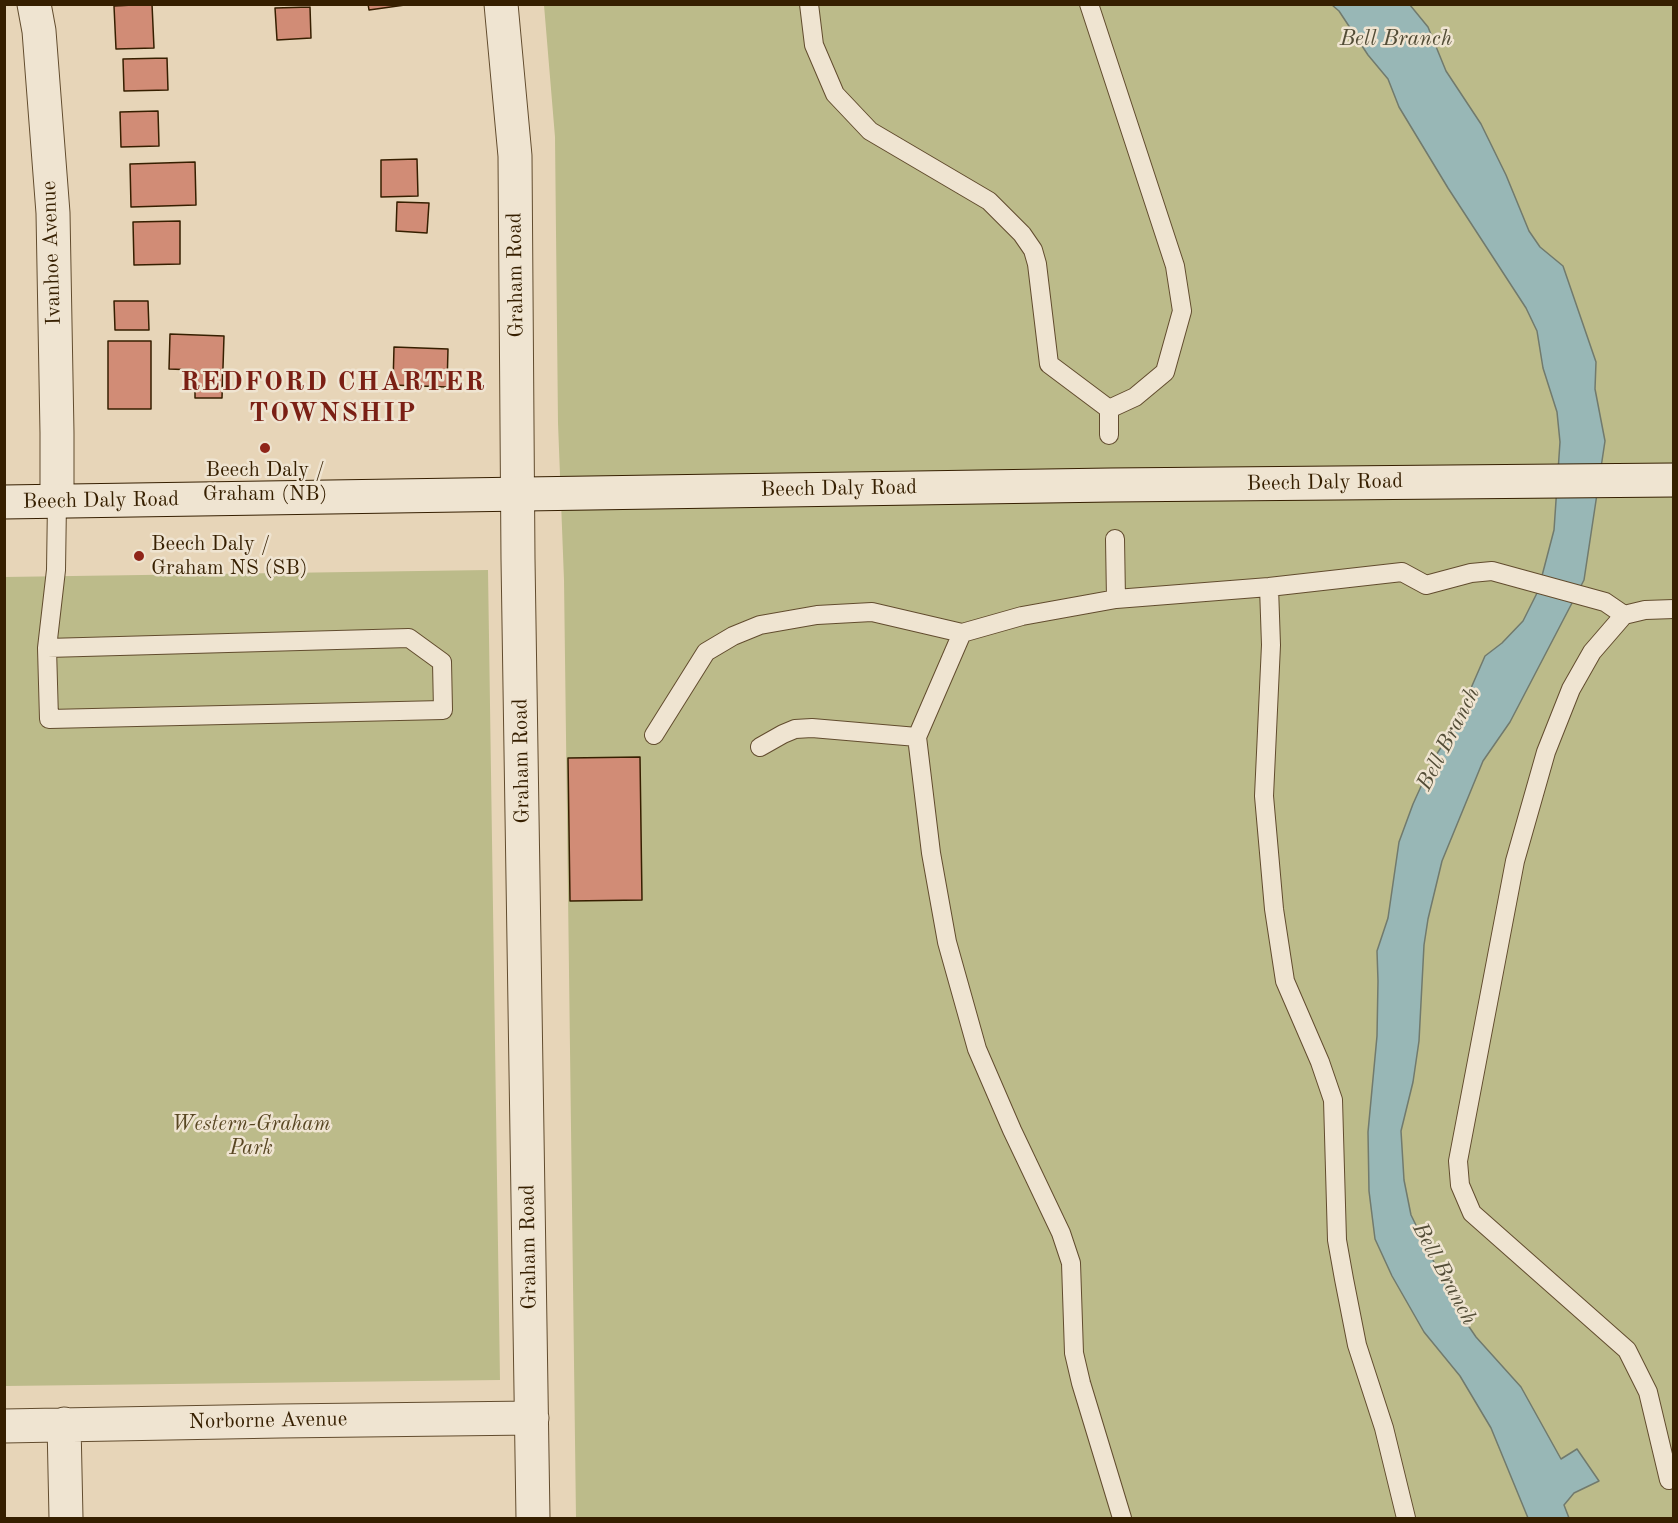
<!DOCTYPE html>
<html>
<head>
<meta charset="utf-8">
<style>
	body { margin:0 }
	#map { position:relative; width:1678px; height:1523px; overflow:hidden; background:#e7d5b8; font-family:"Old Standard TT",serif }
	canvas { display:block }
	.frame { position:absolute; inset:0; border:6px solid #361f00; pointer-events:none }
</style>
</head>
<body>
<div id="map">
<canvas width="1678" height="1523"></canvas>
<div class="frame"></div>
</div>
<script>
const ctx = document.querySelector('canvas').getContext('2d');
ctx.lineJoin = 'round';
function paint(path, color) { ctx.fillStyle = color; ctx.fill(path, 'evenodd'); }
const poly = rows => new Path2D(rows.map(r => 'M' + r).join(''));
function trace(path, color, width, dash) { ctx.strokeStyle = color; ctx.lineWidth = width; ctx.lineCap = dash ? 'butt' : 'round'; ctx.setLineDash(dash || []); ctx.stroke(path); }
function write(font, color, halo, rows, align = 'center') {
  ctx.font = font + ' "Old Standard TT",serif'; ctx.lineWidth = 5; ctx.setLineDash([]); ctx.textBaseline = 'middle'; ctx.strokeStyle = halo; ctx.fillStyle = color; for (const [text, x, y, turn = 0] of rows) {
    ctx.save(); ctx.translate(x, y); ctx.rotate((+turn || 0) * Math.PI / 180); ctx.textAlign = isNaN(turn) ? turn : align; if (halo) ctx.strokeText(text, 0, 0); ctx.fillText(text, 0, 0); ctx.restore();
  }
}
const green = poly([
	[544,5,1673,5,1673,1518,576,1518,564,580,558,423,555,137],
	[488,570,500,1380,5,1386,4,577]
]);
const water = poly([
	[1332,5,1410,5,1428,27,1446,71,1481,124,1506,175,1529,231,1540,247,1563,266,1596,362,1595,389,1605,441,1584,580,1510,722,1483,761,1442,861,1428,919,1424,945,1419,1041,1413,1082,1401,1131,1404,1180,1411,1215,1457,1309,1476,1337,1521,1387,1561,1459,1577,1449,1599,1481,1574,1493,1564,1505,1569,1518,1528,1518,1491,1428,1460,1376,1424,1332,1392,1276,1375,1239,1369,1191,1368,1132,1377,1036,1378,981,1377,951,1388,918,1399,842,1413,804,1433,760,1454,727,1485,656,1502,643,1523,621,1538,591,1554,530,1560,442,1557,412,1543,368,1537,331,1526,308,1448,188,1399,107,1388,79,1368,55,1339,11,1332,5]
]);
const building = poly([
	[152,4,154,48,116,49,114,6,152,4],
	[368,4,412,4,369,10,368,4],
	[310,7,311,38,277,40,275,8,310,7],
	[167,58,168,90,124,91,123,59,167,58],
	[158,111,159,146,121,147,120,112,158,111],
	[417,159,418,196,381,197,381,160,417,159],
	[195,162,196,205,131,207,130,164,195,162],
	[397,202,429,203,427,233,396,231,397,202],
	[180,221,180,264,134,265,133,222,180,221],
	[114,301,148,301,149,330,115,330,114,301],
	[170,334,224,336,222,398,195,398,195,370,169,369,170,334],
	[108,341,151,341,151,409,108,409,108,341],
	[394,347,448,349,447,387,393,385,394,347],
	[640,757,642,900,570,901,568,758,640,757]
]);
const service = poly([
	[809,4,814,45,835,94,870,131,989,201,1022,234,1033,250,1037,264,1049,364,1109,409,1109,435],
	[1089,4,1175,266,1182,311,1165,372,1135,397,1109,409],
	[1115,539,1116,599,1022,616,962,633,917,737,931,853,947,942,977,1049,1012,1130,1061,1233,1071,1263,1074,1353,1081,1383,1122,1518],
	[1269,587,1271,645,1264,796,1274,909,1285,981,1320,1062,1333,1100,1337,1240,1344,1279,1357,1345,1384,1428,1406,1518],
	[1116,599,1269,587,1402,572,1426,585,1471,573,1492,571,1605,602,1624,615,1592,652,1571,689,1546,752,1515,861,1458,1161,1460,1185,1472,1213,1627,1350,1648,1392,1669,1480],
	[1624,615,1645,610,1674,609],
	[47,648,409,638,442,662,443,710,49,719,47,648,56,570,57,502],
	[654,735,706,652,733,636,760,625,817,615,872,612,962,633],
	[760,747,783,734,795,729,812,728,917,737]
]);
const minor = poly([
	[34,4,39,31,53,213,57,433,57,502],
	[501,4,515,156,518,559,533,1518],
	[64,1424,66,1518],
	[4,1426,280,1421,532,1418]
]);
const secondary = poly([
	[4,502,1111,485,1674,480]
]);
const markers = [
	[265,448,6,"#8f2418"],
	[139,556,6,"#8f2418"]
];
const streetNames = [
	["Ivanhoe Avenue",52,253,-92],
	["Graham Road",516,275,-91],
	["Beech Daly Road",1325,483,-1],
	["Beech Daly Road",839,489,-1],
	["Beech Daly Road",101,501,-1],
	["Graham Road",522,761,-91],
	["Graham Road",529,1247,-91],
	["Norborne Avenue",268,1421,-1]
];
const poiNames = [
	["Beech Daly /",265,470],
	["Graham (NB)",265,494],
	["Beech Daly /",151,544,"left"],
	["Graham NS (SB)",151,568,"left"]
];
const parkNames = [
	["Western-Graham",251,1124],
	["Park",251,1148]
];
const waterNames = [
	["Bell Branch",1396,39],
	["Bell Branch",1449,739,-63],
	["Bell Branch",1444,1274,62]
];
const districtNames = [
	["REDFORD CHARTER",333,383],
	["TOWNSHIP",333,414]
];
paint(green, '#bcbb8a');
paint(water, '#98b7b6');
trace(water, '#717a6d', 1.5);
paint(building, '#d18c76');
trace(building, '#361f00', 1.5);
trace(service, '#624c2e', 20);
trace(minor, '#624c2e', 35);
trace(secondary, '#361f00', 35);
trace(service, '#efe4d1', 18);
trace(minor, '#efe4d1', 33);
trace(secondary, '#efe4d1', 33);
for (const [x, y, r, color] of markers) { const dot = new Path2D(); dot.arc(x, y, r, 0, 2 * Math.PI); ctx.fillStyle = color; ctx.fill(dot); trace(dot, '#efe4d1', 2); }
write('21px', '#361f00', '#efe4d1', streetNames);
write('21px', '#361f00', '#efe4d1', poiNames);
write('italic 21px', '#584622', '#efe4d1', parkNames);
write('italic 22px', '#534d37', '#efe4d1', waterNames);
ctx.letterSpacing = '1.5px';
write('bold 27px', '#7a1f14', '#efe4d1', districtNames);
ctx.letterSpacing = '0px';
</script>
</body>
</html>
